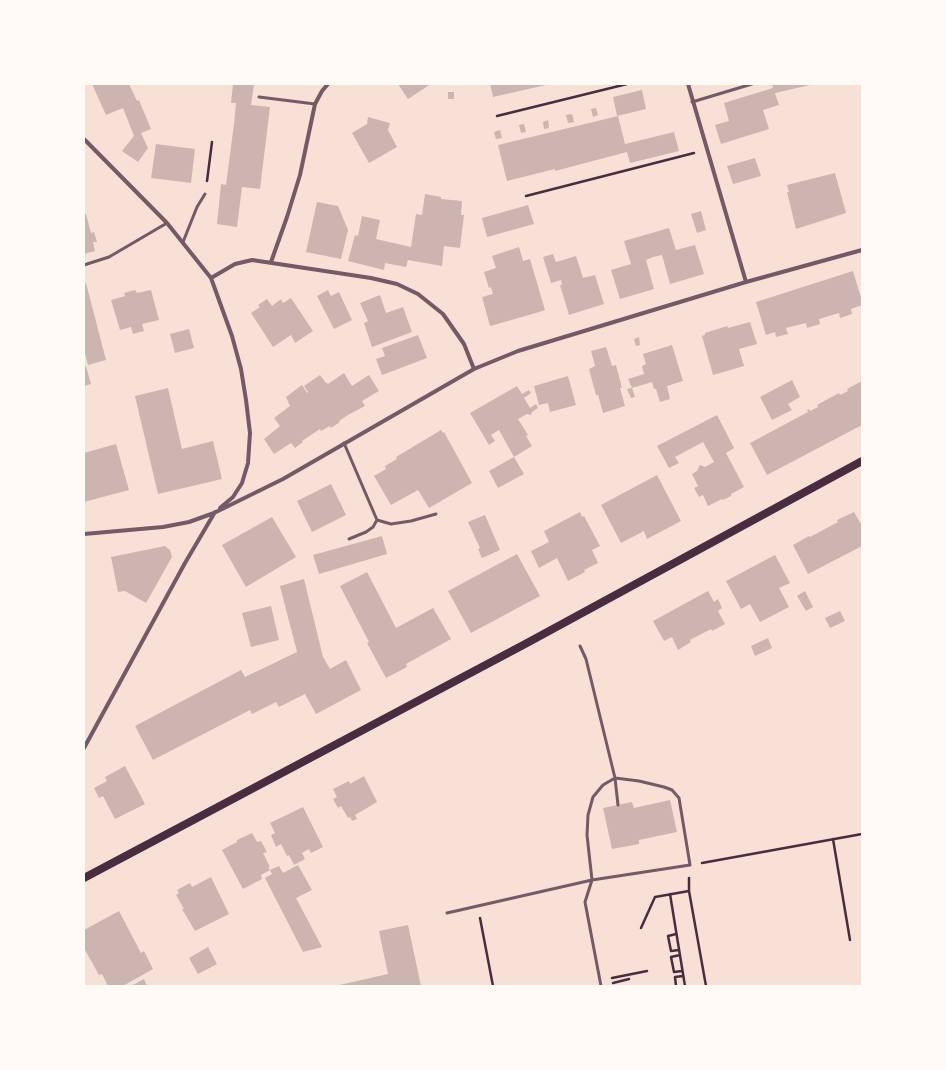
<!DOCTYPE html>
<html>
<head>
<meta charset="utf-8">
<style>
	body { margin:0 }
	#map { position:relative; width:946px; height:1070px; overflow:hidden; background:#f7e1d7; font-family:"Sofia Sans Condensed",sans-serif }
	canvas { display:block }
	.frame { position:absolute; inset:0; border:85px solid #fffaf5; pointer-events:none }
</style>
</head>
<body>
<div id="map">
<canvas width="946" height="1070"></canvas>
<div class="frame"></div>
</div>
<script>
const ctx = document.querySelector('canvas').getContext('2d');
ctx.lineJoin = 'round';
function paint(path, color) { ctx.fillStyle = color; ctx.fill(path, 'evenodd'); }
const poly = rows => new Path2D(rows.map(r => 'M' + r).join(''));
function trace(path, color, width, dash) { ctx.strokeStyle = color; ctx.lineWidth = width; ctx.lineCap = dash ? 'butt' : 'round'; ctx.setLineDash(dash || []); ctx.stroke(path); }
const building = poly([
	[92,84,129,84,137,101,139,100,151,129,141,133,148,148,138,162,122,151,134,136,123,108,106,115],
	[233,84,254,85,251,105,270,107,260,189,242,187,237,227,217,224,221,184,226,185,234,124,236,103,231,103],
	[398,84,431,84,408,99],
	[490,84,546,84,546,85,493,97],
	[772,84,810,85,775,93,779,105,763,110,769,129,721,144,715,125,729,121,724,103,773,88],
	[642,90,646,109,617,116,613,97],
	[448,92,454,92,454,99,448,99],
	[596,108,598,115,593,117,591,109],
	[572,114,574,122,568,123,566,115],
	[618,116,625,144,674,132,679,151,630,163,627,152,555,171,555,169,507,181,498,145],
	[368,117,390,123,388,130,397,147,369,163,352,133,367,124],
	[548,120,549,128,544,129,543,122],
	[524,124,526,132,521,133,519,125],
	[500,130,502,138,496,139,494,132],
	[156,144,195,149,191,183,151,178],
	[755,158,761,176,733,184,727,166],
	[835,173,846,213,796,229,787,192,789,192,787,185],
	[425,194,441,197,441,199,462,201,461,215,464,215,460,248,444,246,442,266,408,260,406,267,385,263,384,270,348,261,355,235,358,236,362,216,380,220,376,239,411,247,416,214,422,215],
	[317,202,338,206,348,230,341,259,306,252],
	[528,205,534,224,487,237,482,218],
	[701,211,706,230,697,233,691,214],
	[84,214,86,214,91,233,94,232,97,242,93,242,95,251,84,254],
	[669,228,676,250,695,245,704,274,670,284,662,255,653,257,646,260,654,289,620,299,611,270,631,264,624,241],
	[519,247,523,261,530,259,545,310,536,313,490,326,482,297,493,294,491,287,489,288,484,272,496,268,492,256],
	[553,254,556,262,576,256,583,278,595,275,604,304,569,315,560,285,562,285,561,280,551,283,543,257],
	[853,271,862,301,862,305,851,309,852,314,840,318,839,313,819,319,820,324,807,328,806,323,786,328,788,334,776,337,775,332,766,335,756,302],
	[86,283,106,360,88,365,84,350,84,284],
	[135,290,137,293,151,290,159,320,142,324,144,331,133,334,131,327,120,330,111,300,125,296,124,293],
	[328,290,331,296,339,292,352,320,334,329,317,296],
	[380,295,386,313,403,307,412,332,372,347,364,323,368,321,360,303],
	[291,298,313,331,295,343,291,335,273,347,251,313,260,307,258,305,267,299,272,306,281,299,283,303],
	[750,322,757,344,739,349,744,366,713,375,702,336,705,335,705,333,727,326,728,328],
	[189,329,194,348,175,353,170,334],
	[418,335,427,358,382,375,376,359,385,356,382,348],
	[639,337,640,345,636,346,634,339],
	[672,345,683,381,667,386,670,399,660,402,656,389,654,389,652,382,632,388,628,379,644,374,642,366,646,364,643,354],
	[606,347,612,366,616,365,622,388,620,388,625,406,603,413,598,395,596,395,589,369,595,366,591,351],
	[86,366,91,384,84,386,84,367],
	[344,373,352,386,369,375,379,391,362,401,365,406,348,415,339,421,340,422,331,428,330,426,321,431,320,429,302,441,303,442,295,448,291,443,274,454,264,439,280,426,274,418,290,406,286,397,302,385,307,393,308,392,304,386,320,375,326,383,327,383,328,384],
	[568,376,576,405,550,412,548,403,539,405,534,386],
	[792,380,800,397,788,404,792,410,772,420,760,397],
	[862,381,862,425,767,475,750,443,808,412,807,410,809,409,810,411,818,407,817,405,837,394,839,393,840,395,848,391,847,389],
	[517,386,522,394,529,390,531,393,524,398,530,408,536,404,538,408,532,412,531,415,527,414,518,419,528,435,526,436,532,446,514,457,499,430,491,435,495,441,489,445,470,413],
	[168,388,182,449,213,441,222,479,158,494,135,396],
	[632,388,635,397,631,398,627,389],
	[717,415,734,448,726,453,744,487,731,494,731,496,723,500,722,499,708,506,703,495,699,497,694,488,698,486,692,474,697,471,700,465,705,467,714,462,703,442,675,457,679,463,669,468,657,446],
	[441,430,443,433,444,432,472,483,429,508,418,490,391,505,374,476,386,469,385,466,397,459,396,457],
	[116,444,129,490,84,502,84,453],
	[514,457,524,474,498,488,489,471],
	[657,475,681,521,647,539,644,531,621,543,601,505],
	[331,484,346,515,312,532,297,501],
	[580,512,582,517,584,516,600,546,592,550,598,563,584,570,585,572,568,581,557,558,539,568,531,551,549,542,544,531],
	[854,512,862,526,862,546,808,574,793,545,809,536,810,537,838,522,837,520],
	[485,515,500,550,482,558,478,549,480,548,468,522],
	[272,517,296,557,246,587,222,545],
	[382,536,387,554,319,574,313,555],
	[165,546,170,550,172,557,146,603,125,591,118,592,111,557],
	[517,554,540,596,471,633,448,591],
	[775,555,790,583,779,588,789,607,760,622,750,604,741,609,726,581],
	[367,572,396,628,433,608,451,639,406,664,407,667,386,678,367,643,369,642,340,586],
	[304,579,323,657,330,669,346,660,361,690,316,714,305,694,279,707,276,702,252,714,250,710,153,760,135,726,241,670,245,677,297,652,280,586],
	[708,591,714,602,718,599,722,608,718,611,725,624,712,631,711,629,690,640,691,642,678,650,672,637,664,641,653,621],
	[805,591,813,607,806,611,797,596],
	[271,606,279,640,251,647,242,613],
	[840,611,845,621,830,628,825,618],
	[768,638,772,648,755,656,751,646],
	[125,766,145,804,115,819,103,796,99,798,94,788,107,781,105,777],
	[364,776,377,802,355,815,357,819,352,821,350,817,348,818,341,806,338,808,333,799,337,797,333,789,349,781,350,784],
	[670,800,677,832,639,840,639,844,612,849,603,808,632,802,634,808],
	[303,807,323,847,311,853,309,849,302,853,305,859,294,865,289,855,287,856,281,844,276,847,271,835,275,833,270,823],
	[252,833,257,842,261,841,267,852,263,853,270,867,268,867,270,870,261,875,262,879,243,889,222,850,237,842,237,840],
	[298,865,312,890,296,898,322,947,303,952,265,878,272,874,270,870,279,866,283,873],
	[211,877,229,914,195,931,182,909,184,909,176,895,179,893,177,890,190,883,192,887],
	[119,911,141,953,144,951,153,969,123,986,108,986,102,974,99,975,84,948,84,930],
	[408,925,421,986,335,986,388,974,379,931],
	[208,947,217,964,198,974,189,958],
	[144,979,147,986,131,986]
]);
const path = poly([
	[497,116,627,84],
	[207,181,212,142],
	[526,196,694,153],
	[833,839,850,940],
	[702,863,862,834],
	[689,891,706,986],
	[670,894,685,986],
	[480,918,493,986],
	[641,928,655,897,689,891,689,878],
	[676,934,668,936,671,951,679,950],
	[680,955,671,957,674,972,682,971],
	[612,978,647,971],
	[613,983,629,979],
	[676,986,675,977,683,976]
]);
const service = poly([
	[259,97,315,104],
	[692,102,752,84],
	[183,242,197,207,205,194],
	[84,265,109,257,167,223],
	[344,443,377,520,391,524,411,521,436,514],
	[349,539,366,532,373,527,377,520],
	[580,646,586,659,615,778,618,805],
	[447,913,592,880,690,865,679,798,672,790,664,787,639,781,615,778,603,785,593,797,588,815,587,835,592,880,585,902,601,986]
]);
const minor = poly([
	[688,84,746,282],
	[84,139,167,223,211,278,232,336,241,369,246,400,250,433,248,463,242,483,233,497,220,508],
	[271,262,287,217,300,175,315,104,322,91,328,84],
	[211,278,235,264,252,260,371,278,397,284,418,294,443,314,464,344,474,369],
	[84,534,163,527,189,522,214,513,283,479,474,369,518,351,746,282,862,250],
	[84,748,185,563,215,512]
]);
const secondary = poly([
	[84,878,527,643,862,461]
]);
paint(building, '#ccb4b1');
trace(path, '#4a2c40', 2.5);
trace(service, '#755966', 3);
trace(minor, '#755966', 4);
trace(secondary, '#4a2c40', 8);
</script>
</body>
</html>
